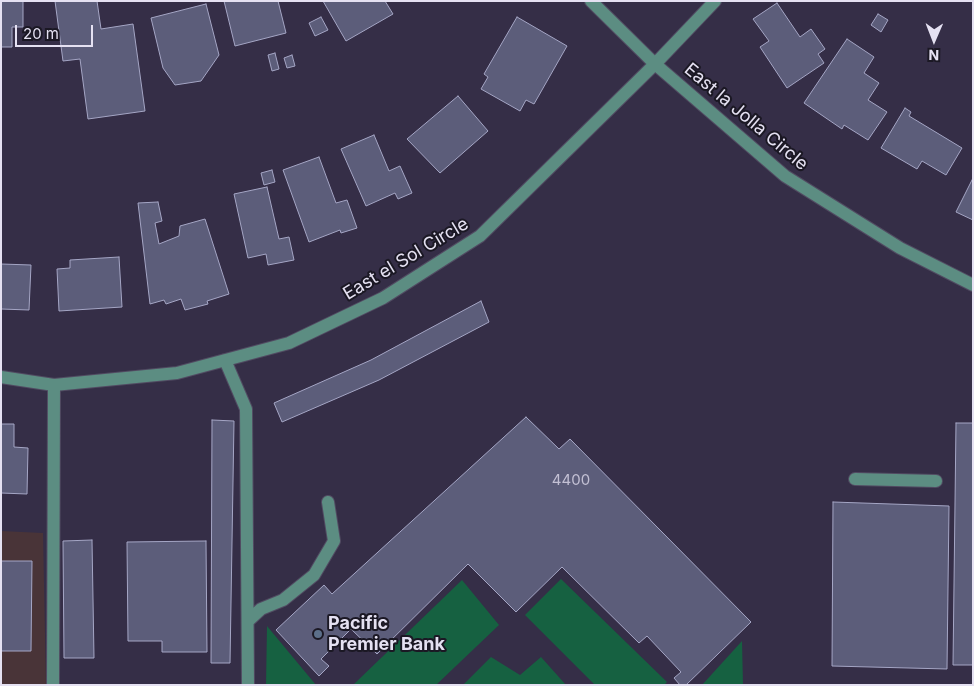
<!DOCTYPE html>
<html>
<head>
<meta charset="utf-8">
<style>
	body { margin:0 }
	#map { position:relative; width:974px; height:686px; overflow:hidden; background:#352e47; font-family:Inter,sans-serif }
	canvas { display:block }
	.frame { position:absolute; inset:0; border:2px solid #e5e1f2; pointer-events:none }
	.north { position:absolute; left:909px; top:15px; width:50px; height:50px; -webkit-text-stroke:4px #1b1824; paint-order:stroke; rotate:181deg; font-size:14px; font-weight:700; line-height:20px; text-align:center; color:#e5e1f2 }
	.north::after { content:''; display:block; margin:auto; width:18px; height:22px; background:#e5e1f2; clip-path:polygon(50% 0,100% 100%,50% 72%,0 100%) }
	.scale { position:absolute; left:15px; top:25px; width:78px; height:22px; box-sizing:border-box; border:2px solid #e5e1f2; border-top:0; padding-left:6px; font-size:15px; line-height:18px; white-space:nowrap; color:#e5e1f2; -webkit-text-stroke:4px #1b1824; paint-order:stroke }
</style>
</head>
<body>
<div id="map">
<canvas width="974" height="686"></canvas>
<div class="frame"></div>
<div class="north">N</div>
<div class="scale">20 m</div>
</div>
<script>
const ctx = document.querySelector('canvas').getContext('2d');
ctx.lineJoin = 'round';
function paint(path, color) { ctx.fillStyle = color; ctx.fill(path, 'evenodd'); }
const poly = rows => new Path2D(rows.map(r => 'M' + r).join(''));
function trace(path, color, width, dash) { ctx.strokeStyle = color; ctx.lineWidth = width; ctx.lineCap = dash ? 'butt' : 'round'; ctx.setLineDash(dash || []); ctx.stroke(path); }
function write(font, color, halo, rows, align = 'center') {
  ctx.font = font + ' Inter,sans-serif'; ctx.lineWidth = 4; ctx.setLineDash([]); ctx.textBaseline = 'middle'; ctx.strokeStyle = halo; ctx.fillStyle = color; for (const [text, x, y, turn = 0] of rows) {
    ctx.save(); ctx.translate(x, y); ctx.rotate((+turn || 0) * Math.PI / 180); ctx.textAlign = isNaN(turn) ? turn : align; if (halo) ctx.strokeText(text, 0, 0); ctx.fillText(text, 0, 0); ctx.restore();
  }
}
const commercial = poly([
	[1,531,43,533,46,685,1,685]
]);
const green = poly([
	[561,579,667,682,664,685,595,685,525,615],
	[462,580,499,625,436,685,353,685],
	[267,626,316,685,266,685],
	[742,641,743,685,702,685],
	[491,657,520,675,541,657,566,685,463,685]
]);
const building = poly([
	[1,1,23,1,23,27,12,27,12,47,1,47,1,1],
	[55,1,97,1,101,29,133,24,145,111,88,119,80,59,63,61,55,1],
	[224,1,278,1,286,33,235,46,224,1],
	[323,1,385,1,393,14,346,41,323,1],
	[777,3,800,37,811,29,825,49,818,54,824,63,787,88,760,47,769,41,753,19,777,3],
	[206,4,219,55,201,81,175,85,163,68,151,18,206,4],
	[878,14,888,20,881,32,871,25,878,14],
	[321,17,328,30,315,36,309,23,321,17],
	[517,17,567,46,534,104,526,100,520,111,481,89,488,77,484,74,517,17],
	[847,39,874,57,864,73,879,83,868,100,887,112,868,140,844,125,842,129,804,103,847,39],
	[275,53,279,69,272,71,268,55,275,53],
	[292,55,295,66,287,68,284,58,292,55],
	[458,96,488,131,440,173,407,139,458,96],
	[905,108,911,112,909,116,962,148,946,175,922,161,917,169,881,148,905,108],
	[374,135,389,171,400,166,412,193,398,199,395,193,366,206,341,149,374,135],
	[319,157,336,203,347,200,357,228,341,233,340,230,309,242,283,170,319,157],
	[272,170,275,182,264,185,261,173,272,170],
	[973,178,973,220,956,212,973,178],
	[267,187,279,239,289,237,294,260,268,265,266,254,248,258,234,194,267,187],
	[158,202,162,221,155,223,159,244,179,236,180,226,205,219,229,294,207,301,208,304,185,310,181,299,166,304,164,300,150,304,138,203,158,202],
	[119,257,122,307,59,311,57,269,70,268,70,260,119,257],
	[1,264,31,265,29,310,1,309,1,264],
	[481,301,489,322,379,380,282,422,274,403,371,360,481,301],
	[526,417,559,449,570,439,751,622,686,685,680,685,674,678,681,672,647,636,639,643,562,567,516,612,468,564,377,654,351,629,321,659,329,666,319,676,276,630,324,585,332,594,526,417],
	[212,420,234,421,230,663,211,663,212,420],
	[956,423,973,423,973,665,953,665,956,423],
	[1,424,14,424,14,447,28,448,27,494,1,493,1,424],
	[833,502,949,506,947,669,832,666,833,502],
	[92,540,94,658,64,658,63,541,92,540],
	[206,541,207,652,162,652,162,641,128,641,127,542,206,541],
	[1,561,32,561,31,651,1,651,1,561]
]);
const minor = poly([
	[591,1,655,64,785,176,900,248,973,285],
	[225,360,246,409,248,685],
	[1,377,54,385,177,373,289,343,383,298,480,236,655,64,715,1],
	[855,479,936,481],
	[248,621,261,609,283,600,314,575,334,541,328,502],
	[53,685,54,385]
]);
const markers = [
	[318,634,5,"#5c6f8a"]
];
const numberNames = [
	["4400",571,480]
];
const streetNames = [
	["East la Jolla Circle",746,117,40],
	["East el Sol Circle",406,259,-31]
];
const poiNames = [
	["Pacific",328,624],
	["Premier Bank",328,645]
];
paint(commercial, '#493438');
paint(green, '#166141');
paint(building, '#5c5d7a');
trace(building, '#a5a6c5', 1);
trace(minor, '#514b62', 14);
trace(minor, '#5c8d82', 12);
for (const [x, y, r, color] of markers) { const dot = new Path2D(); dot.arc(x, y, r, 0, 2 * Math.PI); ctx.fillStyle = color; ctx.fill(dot); trace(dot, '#1b1824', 2); }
write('15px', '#c3c0d4', null, numberNames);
write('18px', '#e5e1f2', '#1b1824', streetNames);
write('bold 18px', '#e5e1f2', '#1b1824', poiNames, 'left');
</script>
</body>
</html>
